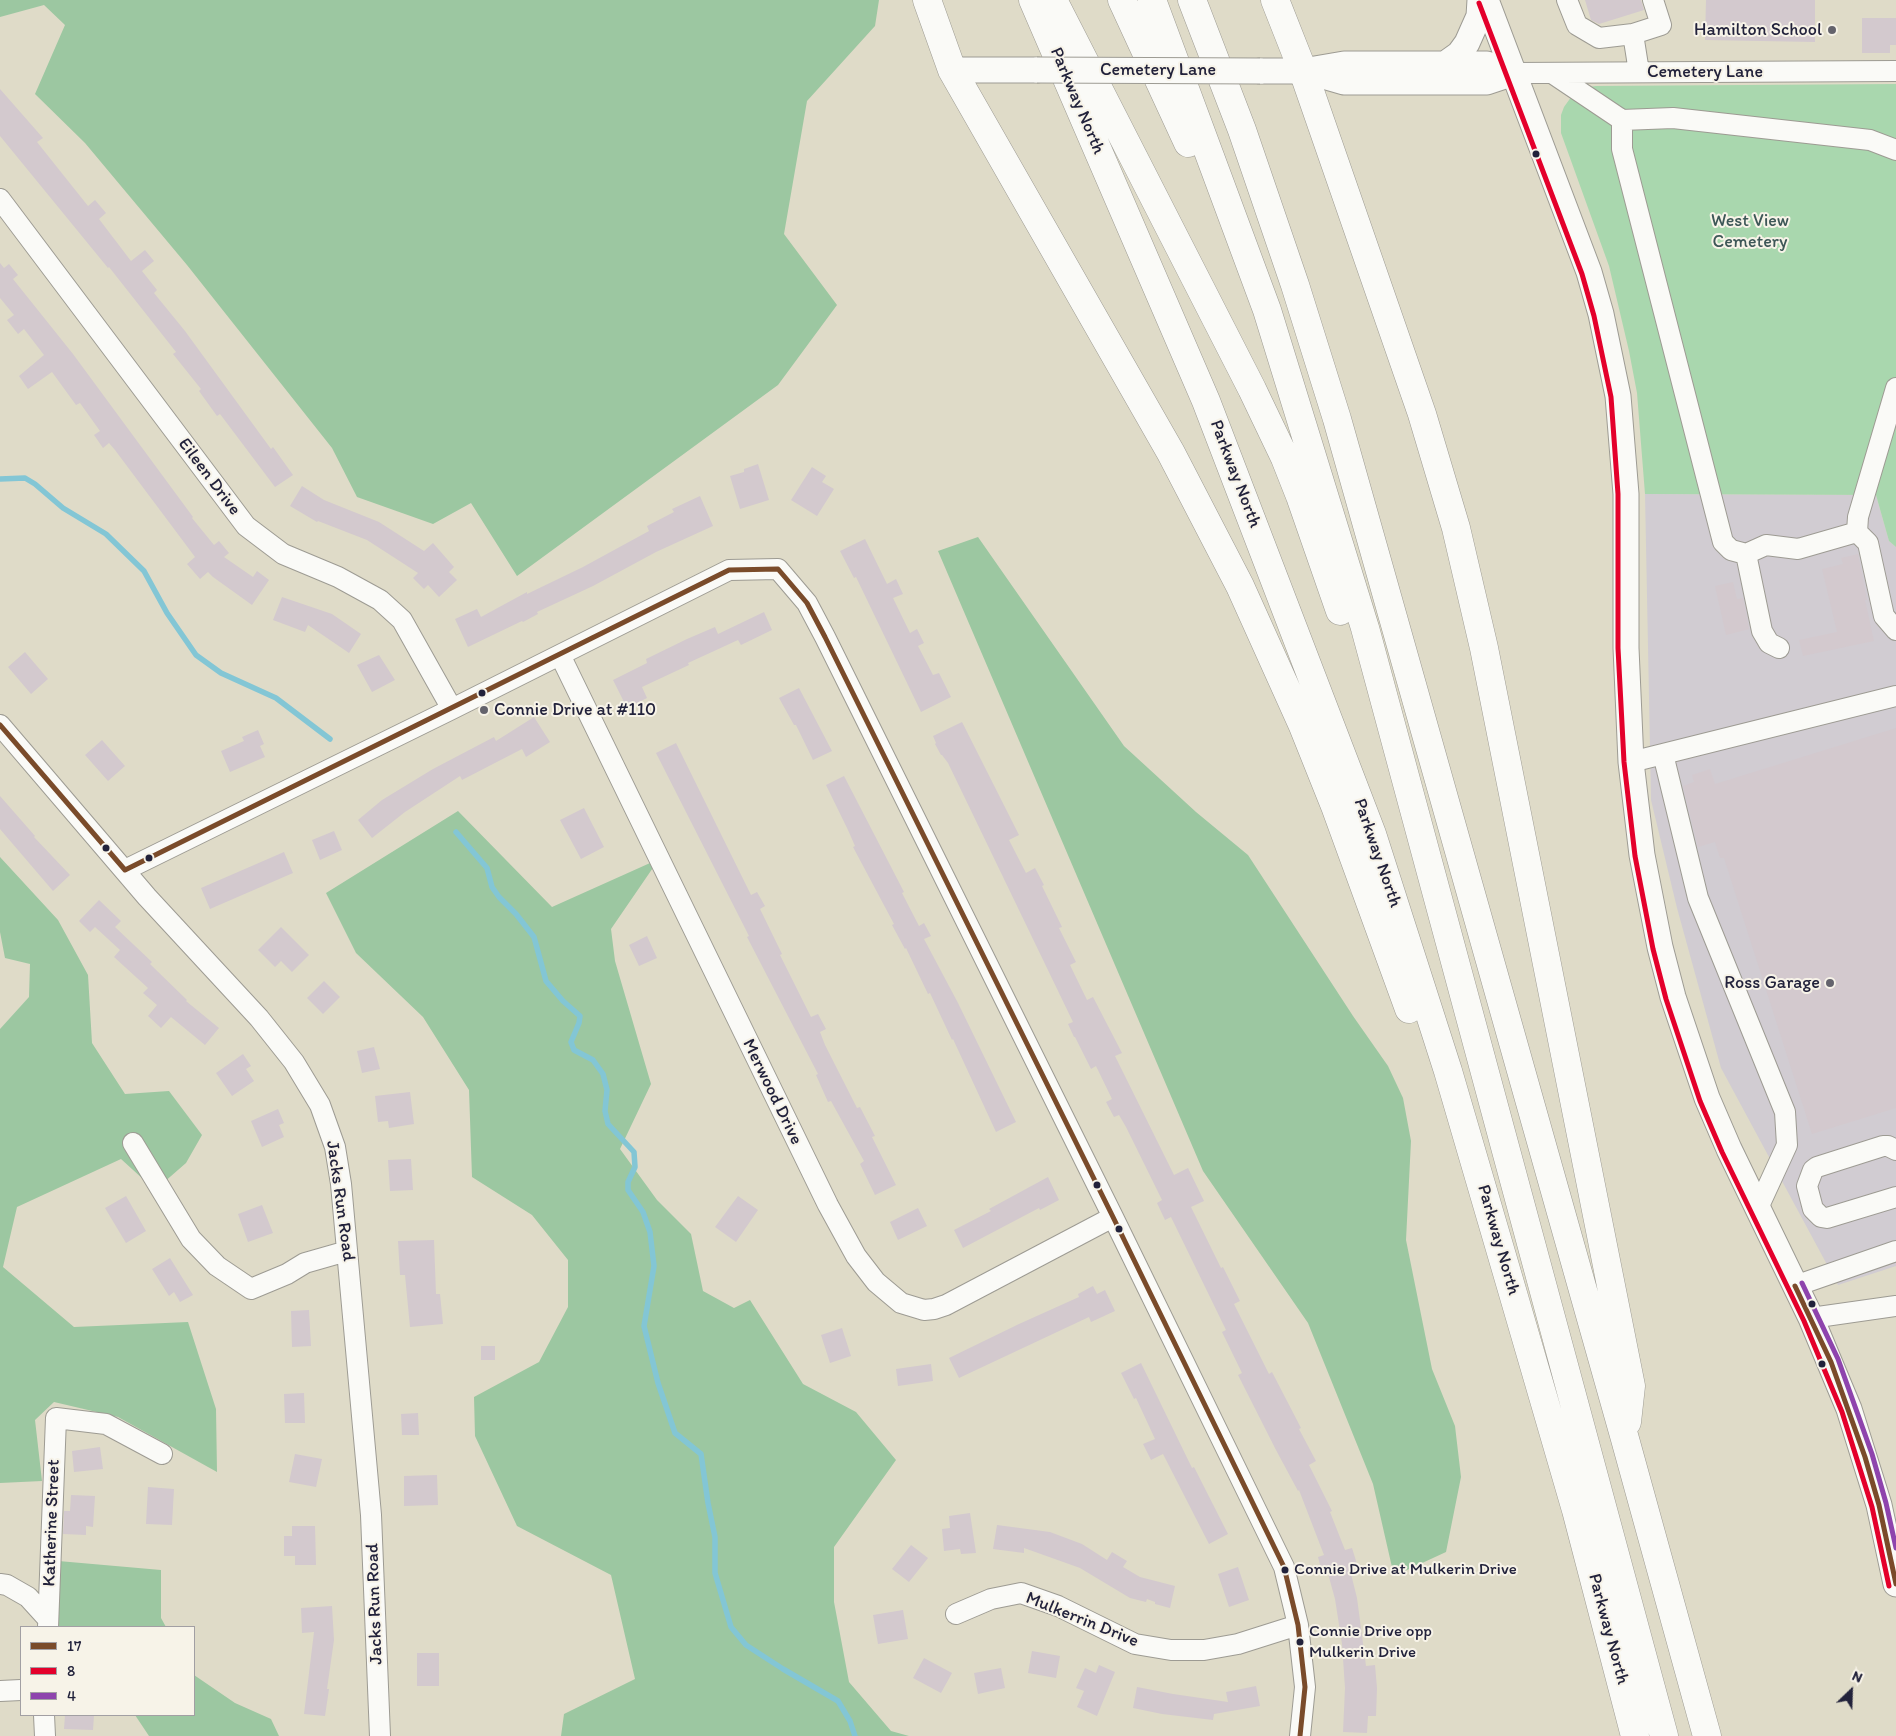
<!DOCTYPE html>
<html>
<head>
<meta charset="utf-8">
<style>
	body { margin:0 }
	#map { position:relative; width:1896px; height:1736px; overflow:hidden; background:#dfdbc8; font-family:Itim,sans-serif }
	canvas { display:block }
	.legend { position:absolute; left:20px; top:1626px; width:175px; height:90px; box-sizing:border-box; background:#f7f3e8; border:1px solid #a29fa3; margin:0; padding:6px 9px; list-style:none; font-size:15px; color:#22223b }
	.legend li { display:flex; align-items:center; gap:10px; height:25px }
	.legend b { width:25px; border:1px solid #a29fa3 }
	.north { position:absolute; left:1826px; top:1666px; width:50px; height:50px; -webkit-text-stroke:4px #f7f3e8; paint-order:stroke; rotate:24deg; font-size:14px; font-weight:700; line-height:20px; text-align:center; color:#22223b }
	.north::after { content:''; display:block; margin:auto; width:18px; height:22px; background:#22223b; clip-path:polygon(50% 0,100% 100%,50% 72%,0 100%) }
</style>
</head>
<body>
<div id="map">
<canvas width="1896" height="1736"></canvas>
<ul class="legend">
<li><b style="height:6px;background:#7a4b2a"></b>17</li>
<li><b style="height:6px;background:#e4002b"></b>8</li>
<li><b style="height:6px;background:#8e44ad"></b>4</li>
</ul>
<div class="north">N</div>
</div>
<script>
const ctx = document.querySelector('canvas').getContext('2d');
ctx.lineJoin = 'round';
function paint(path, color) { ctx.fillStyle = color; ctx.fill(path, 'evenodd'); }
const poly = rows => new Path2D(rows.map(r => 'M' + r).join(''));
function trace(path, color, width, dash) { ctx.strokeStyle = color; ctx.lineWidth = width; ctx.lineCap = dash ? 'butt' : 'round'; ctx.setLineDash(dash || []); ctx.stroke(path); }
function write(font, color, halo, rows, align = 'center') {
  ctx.font = font + ' Itim,sans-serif'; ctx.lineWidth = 4; ctx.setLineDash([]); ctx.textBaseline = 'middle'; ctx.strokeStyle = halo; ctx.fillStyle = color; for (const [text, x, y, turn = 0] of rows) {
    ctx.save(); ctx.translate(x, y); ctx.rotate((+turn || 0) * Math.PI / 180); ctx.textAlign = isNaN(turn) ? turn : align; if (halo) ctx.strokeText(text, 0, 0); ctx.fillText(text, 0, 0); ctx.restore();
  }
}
const industrial = poly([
	[1645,494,1876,495,1889,541,1896,547,1896,1266,1838,1285,1721,1068,1677,908,1651,800]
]);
const green = poly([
	[1896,84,1896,547,1889,541,1876,495,1645,494,1637,393,1629,351,1609,266,1561,133,1561,115,1564,107,1574,93,1588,87,1596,86]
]);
const forest = poly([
	[0,0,879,0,875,26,807,101,784,234,837,305,778,385,517,576,471,503,433,524,357,497,332,448,187,265,85,143,35,94,65,25,44,5,0,17],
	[978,537,1124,746,1196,812,1248,855,1353,1016,1388,1066,1403,1098,1411,1141,1406,1240,1432,1369,1455,1426,1461,1477,1446,1552,1394,1576,1373,1484,1308,1323,1203,1171,938,551],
	[458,811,552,907,659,859,611,929,615,961,651,1084,620,1149,657,1200,691,1234,703,1291,734,1308,750,1300,803,1384,856,1412,896,1460,834,1547,834,1602,849,1682,891,1731,909,1736,561,1736,564,1714,635,1679,611,1575,517,1526,475,1436,474,1397,539,1362,568,1307,568,1260,532,1215,472,1177,469,1090,423,1017,356,953,326,893],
	[0,857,58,920,88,975,92,1043,125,1094,169,1091,202,1135,186,1163,155,1190,121,1159,17,1207,3,1267,74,1327,188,1322,216,1409,217,1472,118,1417,54,1402,35,1420,42,1481,0,1483,0,1029,29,997,30,964,5,958,0,932],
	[47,1560,161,1570,161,1618,166,1627,55,1627],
	[194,1675,235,1703,271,1719,279,1736,149,1736,135,1715,194,1715]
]);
const stream = poly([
	[0,479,25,478,35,484,63,508,106,534,144,571,167,613,196,655,221,673,276,698,330,739],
	[456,832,487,868,492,887,499,897,516,914,534,937,546,981,563,1001,580,1016,579,1023,571,1042,574,1050,593,1060,603,1074,607,1090,605,1111,608,1124,634,1152,635,1167,628,1182,628,1190,643,1212,650,1232,654,1266,644,1326,658,1383,675,1433,701,1454,708,1503,715,1537,715,1573,731,1627,746,1645,783,1669,838,1701,850,1721,855,1736]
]);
const building = poly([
	[1585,0,1641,0,1644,10,1599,24,1591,20],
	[1706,0,1815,0,1815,42,1705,40],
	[1862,18,1896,18,1896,45,1890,45,1890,53,1862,53],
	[0,89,43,138,37,142,88,206,95,200,106,213,99,219,131,261,145,250,154,261,142,271,157,290,154,293,185,331,271,449,273,447,293,475,275,487,220,414,217,416,199,391,201,389,173,354,176,352,109,267,108,268,0,136],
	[0,263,4,268,9,264,18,275,13,279,73,354,193,517,192,518,214,545,219,541,229,553,224,557,253,577,257,571,269,580,252,605,213,577,208,572,200,579,187,564,195,557,115,450,109,443,103,448,94,435,100,431,80,403,76,405,52,372,28,389,19,376,44,355,24,329,18,334,7,320,14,315,0,298],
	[758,464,769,500,740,509,730,476,744,472,744,469],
	[812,467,826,476,822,482,834,489,817,516,791,500],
	[302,486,324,500,379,522,424,551,433,543,454,567,449,572,457,580,439,597,428,585,424,589,413,578,418,573,367,540,318,521,317,522,290,506],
	[700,496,713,526,656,552,593,586,537,612,538,614,523,622,522,621,468,647,455,619,477,609,481,617,527,592,527,594,583,567,649,531,647,526,674,512,672,509],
	[865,539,887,584,896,579,903,594,893,598,910,633,917,629,924,643,918,646,933,675,939,673,951,697,921,712,856,577,854,578,840,551],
	[1858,554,1867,600,1865,600,1874,641,1803,656,1799,640,1837,632,1822,569,1843,564,1841,558],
	[1733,582,1737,599,1743,598,1749,629,1726,635,1715,586],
	[282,597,332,614,361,634,349,653,308,625,305,632,273,620],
	[764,612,772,630,741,645,738,640,688,663,689,665,642,687,647,698,627,708,613,680,647,663,646,659,687,639,715,627,718,634],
	[25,652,48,679,31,694,8,667],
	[379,655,395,680,372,692,357,665],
	[799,688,832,751,813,760,796,725,794,725,779,698],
	[534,717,550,742,526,757,522,749,462,780,460,776,405,812,372,838,358,820,382,800,433,769,494,737,496,741],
	[962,722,1019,835,1009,840,1026,873,1035,868,1044,885,1042,886,1062,927,1059,928,1076,962,1070,965,1087,1000,1093,997,1122,1053,1115,1056,1174,1175,1188,1168,1204,1201,1191,1207,1221,1268,1223,1267,1240,1301,1234,1304,1269,1374,1272,1372,1301,1428,1299,1429,1316,1461,1309,1465,1332,1511,1330,1512,1345,1550,1352,1548,1357,1564,1349,1566,1357,1598,1366,1666,1375,1665,1377,1688,1376,1716,1368,1716,1367,1733,1343,1732,1345,1688,1342,1644,1335,1599,1327,1570,1322,1572,1318,1557,1324,1555,1299,1490,1298,1491,1276,1450,1238,1375,1242,1373,1222,1332,1226,1330,1171,1217,1165,1220,1157,1203,1162,1200,1126,1127,1119,1115,1114,1117,1106,1102,1112,1099,1096,1066,1091,1069,1075,1037,1074,1037,1068,1024,1073,1022,948,763,942,755,941,755,935,744,936,743,933,736],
	[1896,728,1896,1108,1812,1134,1724,858,1720,858,1715,842,1698,847,1683,786,1694,782,1692,775,1710,769,1715,784],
	[258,730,264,744,260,746,265,757,230,772,221,751,244,741,242,737],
	[102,740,125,766,108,781,85,755],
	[676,743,751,895,757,892,765,906,760,909,782,954,780,955,811,1017,818,1014,826,1029,820,1032,825,1045,857,1108,860,1107,875,1136,872,1137,896,1185,875,1195,860,1164,864,1161,831,1101,828,1102,816,1075,818,1074,747,937,749,936,656,753],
	[844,776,904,892,902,893,919,926,924,923,931,936,924,939,958,1003,1016,1122,996,1132,953,1039,952,1040,930,993,928,994,906,948,905,949,892,925,894,924,853,847,855,846,848,830,826,785],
	[0,796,35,836,34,837,70,875,53,891,0,829],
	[584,808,604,847,581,859,560,820],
	[334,831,342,850,320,860,312,840],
	[284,852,293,873,210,909,201,888],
	[99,900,121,921,115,927,152,962,150,964,187,1000,186,1001,219,1028,205,1045,171,1017,161,1028,148,1016,157,1005,143,993,148,988,114,957,120,950,95,927,90,932,79,921],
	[281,927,309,955,292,972,281,961,275,967,258,950],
	[647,936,657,958,639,966,629,945],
	[324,981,340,997,323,1014,307,998],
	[374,1047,380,1069,362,1073,357,1051],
	[243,1054,251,1066,246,1069,254,1081,232,1096,216,1073],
	[410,1092,414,1124,389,1128,388,1121,378,1122,375,1096],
	[278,1109,284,1123,279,1125,284,1137,262,1147,251,1121],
	[411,1159,413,1190,390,1191,388,1160],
	[1048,1177,1059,1200,1040,1210,1039,1208,963,1248,954,1230,991,1211,989,1209],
	[126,1196,146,1231,126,1243,105,1208],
	[738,1196,758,1210,736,1242,715,1227],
	[262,1205,273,1233,248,1242,238,1214],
	[918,1208,927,1226,898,1240,890,1222],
	[434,1240,436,1294,440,1294,443,1324,410,1327,405,1275,400,1275,398,1241],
	[170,1258,193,1295,180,1302,174,1292,169,1296,152,1269],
	[1093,1286,1097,1294,1105,1290,1115,1311,1091,1322,1089,1317,959,1378,949,1358,1019,1324,1079,1297,1078,1294],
	[309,1310,311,1346,292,1347,291,1311],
	[842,1328,851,1356,830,1363,821,1335],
	[481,1346,495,1346,495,1360,481,1360],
	[1141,1363,1192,1468,1194,1467,1228,1534,1209,1544,1163,1454,1151,1460,1143,1444,1155,1439,1136,1398,1134,1399,1121,1373],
	[931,1364,933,1381,898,1386,896,1369],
	[304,1393,305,1423,285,1423,284,1394],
	[418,1413,419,1435,402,1435,401,1414],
	[100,1447,103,1469,74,1472,72,1451],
	[295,1454,322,1459,316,1487,289,1482],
	[437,1475,438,1505,404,1506,404,1476],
	[148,1487,174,1489,172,1525,146,1524],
	[71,1495,95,1496,93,1527,86,1526,86,1535,63,1534,64,1511,70,1511],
	[970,1513,976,1553,961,1554,960,1549,944,1551,942,1529,950,1528,949,1516],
	[997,1525,1050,1532,1082,1544,1107,1560,1112,1552,1127,1561,1123,1567,1140,1577,1175,1586,1170,1608,1155,1604,1155,1602,1147,1599,1146,1602,1130,1598,1080,1568,1024,1548,1024,1553,993,1549],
	[292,1526,315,1526,316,1565,295,1565,295,1556,284,1556,284,1536,292,1536],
	[911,1545,928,1558,909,1582,892,1569],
	[1238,1567,1249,1600,1229,1607,1218,1574],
	[332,1606,334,1640,327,1689,329,1689,325,1716,304,1714,314,1632,302,1633,301,1608],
	[903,1610,908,1639,878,1644,873,1615],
	[1032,1651,1060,1656,1056,1678,1028,1673],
	[417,1653,439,1653,439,1686,417,1686],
	[924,1658,952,1673,941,1693,913,1678],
	[1099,1665,1115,1672,1097,1716,1077,1707,1084,1691,1076,1688,1085,1668,1096,1673],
	[1001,1668,1005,1688,978,1694,974,1673],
	[1256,1686,1260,1706,1214,1714,1213,1720,1162,1714,1133,1708,1137,1687,1173,1694,1228,1702,1226,1692],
	[65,1715,94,1715,93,1730,64,1729]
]);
const minor = poly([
	[1567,0,1577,25,1599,38,1633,34,1639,72],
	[1633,34,1661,25,1653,0],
	[1514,73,1896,71],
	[1552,73,1622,120,1673,118,1870,140,1896,150],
	[1622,120,1622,149,1723,542,1731,550,1746,554,1766,545,1798,549,1857,532,1868,543,1884,616,1896,630],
	[0,199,246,526,283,554,338,577,380,600,402,620,452,709],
	[1857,532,1858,517,1896,388],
	[1746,554,1762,631,1769,643,1779,648],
	[560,655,828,1205,856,1256,876,1282,901,1303,924,1310,934,1309,946,1305,1113,1217],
	[0,725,147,897,259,1018,294,1062,320,1105,335,1147,341,1184,371,1515,380,1736],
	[1663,754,1698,898,1785,1112,1787,1145,1758,1208],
	[1631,762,1896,696],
	[125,870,452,709,729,570,778,569,807,603,825,637,1113,1217,1284,1567,1298,1625,1305,1687,1300,1736],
	[133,1143,191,1239,217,1266,251,1289,287,1274,305,1263,347,1251],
	[1896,1150,1888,1146,1883,1146,1817,1167,1813,1170,1807,1186,1813,1209,1821,1217,1827,1218,1896,1197],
	[1795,1286,1896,1251],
	[1811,1318,1896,1306],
	[0,1584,7,1585,28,1597,48,1619],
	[956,1614,991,1599,1021,1593,1058,1606,1135,1644,1171,1650,1204,1650,1238,1644,1298,1625],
	[48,1627,56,1418,106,1424,162,1454],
	[0,1691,21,1690],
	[44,1715,45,1736]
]);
const major = poly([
	[1486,0,1589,272,1601,314,1618,396,1626,494,1626,648,1631,762,1642,855,1660,947,1673,997,1707,1098,1729,1149,1811,1318,1849,1409,1879,1505,1896,1584],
	[1445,64,1459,54,1467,43,1479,16,1480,0],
	[952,70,1037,70],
	[1260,71,1303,71,1344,64,1487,64,1514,73],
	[1313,73,1344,82,1487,82,1514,73]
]);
const highway = poly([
	[927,0,952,70,1171,453,1240,586,1303,726,1335,806,1409,1009],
	[1033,0,1206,401,1372,834,1448,1071,1512,1290,1576,1510,1635,1736],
	[1053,0,1252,389,1285,458,1300,496,1340,611],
	[1122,0,1188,143],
	[1152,0,1267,310,1365,628,1664,1736],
	[1192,0,1242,130,1295,285,1337,419,1625,1439,1707,1736],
	[1275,0,1303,71,1422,414,1456,528,1484,648,1631,1386,1627,1422]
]);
const majorBridge = poly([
	[1037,70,1260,71]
]);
const bus1 = poly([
	[0,725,125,870,729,570,778,569,807,603,825,637,1113,1217,1284,1567,1298,1625,1305,1687,1300,1736],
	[1795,1286,1831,1362,1865,1457,1879,1505,1896,1584]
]);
const bus2 = poly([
	[1479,3,1582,274,1594,316,1611,397,1618,494,1618,648,1624,762,1635,856,1653,949,1666,999,1700,1101,1722,1152,1804,1321,1842,1412,1872,1507,1889,1586]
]);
const bus3 = poly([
	[1802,1283,1838,1359,1872,1454,1886,1503,1896,1548]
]);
const markers = [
	[1832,30,5,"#64636c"],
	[1536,154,4.5,"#22223b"],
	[482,693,4.5,"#22223b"],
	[484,710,5,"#64636c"],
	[106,848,4.5,"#22223b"],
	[149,858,4.5,"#22223b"],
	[1830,983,5,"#64636c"],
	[1097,1185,4.5,"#22223b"],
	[1119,1229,4.5,"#22223b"],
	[1812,1304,4.5,"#22223b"],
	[1822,1364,4.5,"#22223b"],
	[1285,1570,4.5,"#22223b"],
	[1300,1642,4.5,"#22223b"]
];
const busNames = [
	["Connie Drive at Mulkerin Drive",1294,1570],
	["Connie Drive opp",1309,1632],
	["Mulkerin Drive",1309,1653]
];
const poiNames = [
	["Hamilton School",1822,30],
	["Connie Drive at #110",494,710,"left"],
	["Ross Garage",1820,983]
];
const streetNames = [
	["Cemetery Lane",1158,70],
	["Cemetery Lane",1705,72],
	["Parkway North",1077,101,67],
	["Parkway North",1235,474,69],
	["Eileen Drive",209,477,53],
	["Parkway North",1377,853,71],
	["Merwood Drive",772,1092,64],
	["Jacks Run Road",340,1201,82],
	["Parkway North",1498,1240,74],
	["Katherine Street",52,1523,-88],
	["Jacks Run Road",375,1604,-92],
	["Mulkerrin Drive",1082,1620,22],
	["Parkway North",1608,1629,75]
];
const parkNames = [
	["West View",1750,221],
	["Cemetery",1750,242]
];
paint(industrial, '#d1ccd2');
paint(green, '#a9d7ae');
paint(forest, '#9cc7a1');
trace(stream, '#83c6d5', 5.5);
paint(building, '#d3c9ce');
trace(minor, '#9d9b93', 22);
trace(major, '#9d9b93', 27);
trace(highway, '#9d9b93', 29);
trace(minor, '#fafaf7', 20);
trace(major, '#fafaf7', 25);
trace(highway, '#fafaf7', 28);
trace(majorBridge, '#9d9b93', 27, []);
trace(majorBridge, '#fafaf7', 25);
trace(bus1, '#7a4b2a', 5);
trace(bus2, '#e4002b', 5);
trace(bus3, '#8e44ad', 5);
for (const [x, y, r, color] of markers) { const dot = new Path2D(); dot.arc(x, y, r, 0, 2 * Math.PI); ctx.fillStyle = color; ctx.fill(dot); trace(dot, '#f7f3e8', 2); }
write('17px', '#22223b', '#f7f3e8', busNames, 'left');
write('18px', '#22223b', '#f7f3e8', poiNames, 'right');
write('18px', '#22223b', '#f7f3e8', streetNames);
write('18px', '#3d5757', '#f7f3e8', parkNames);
</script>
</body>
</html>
